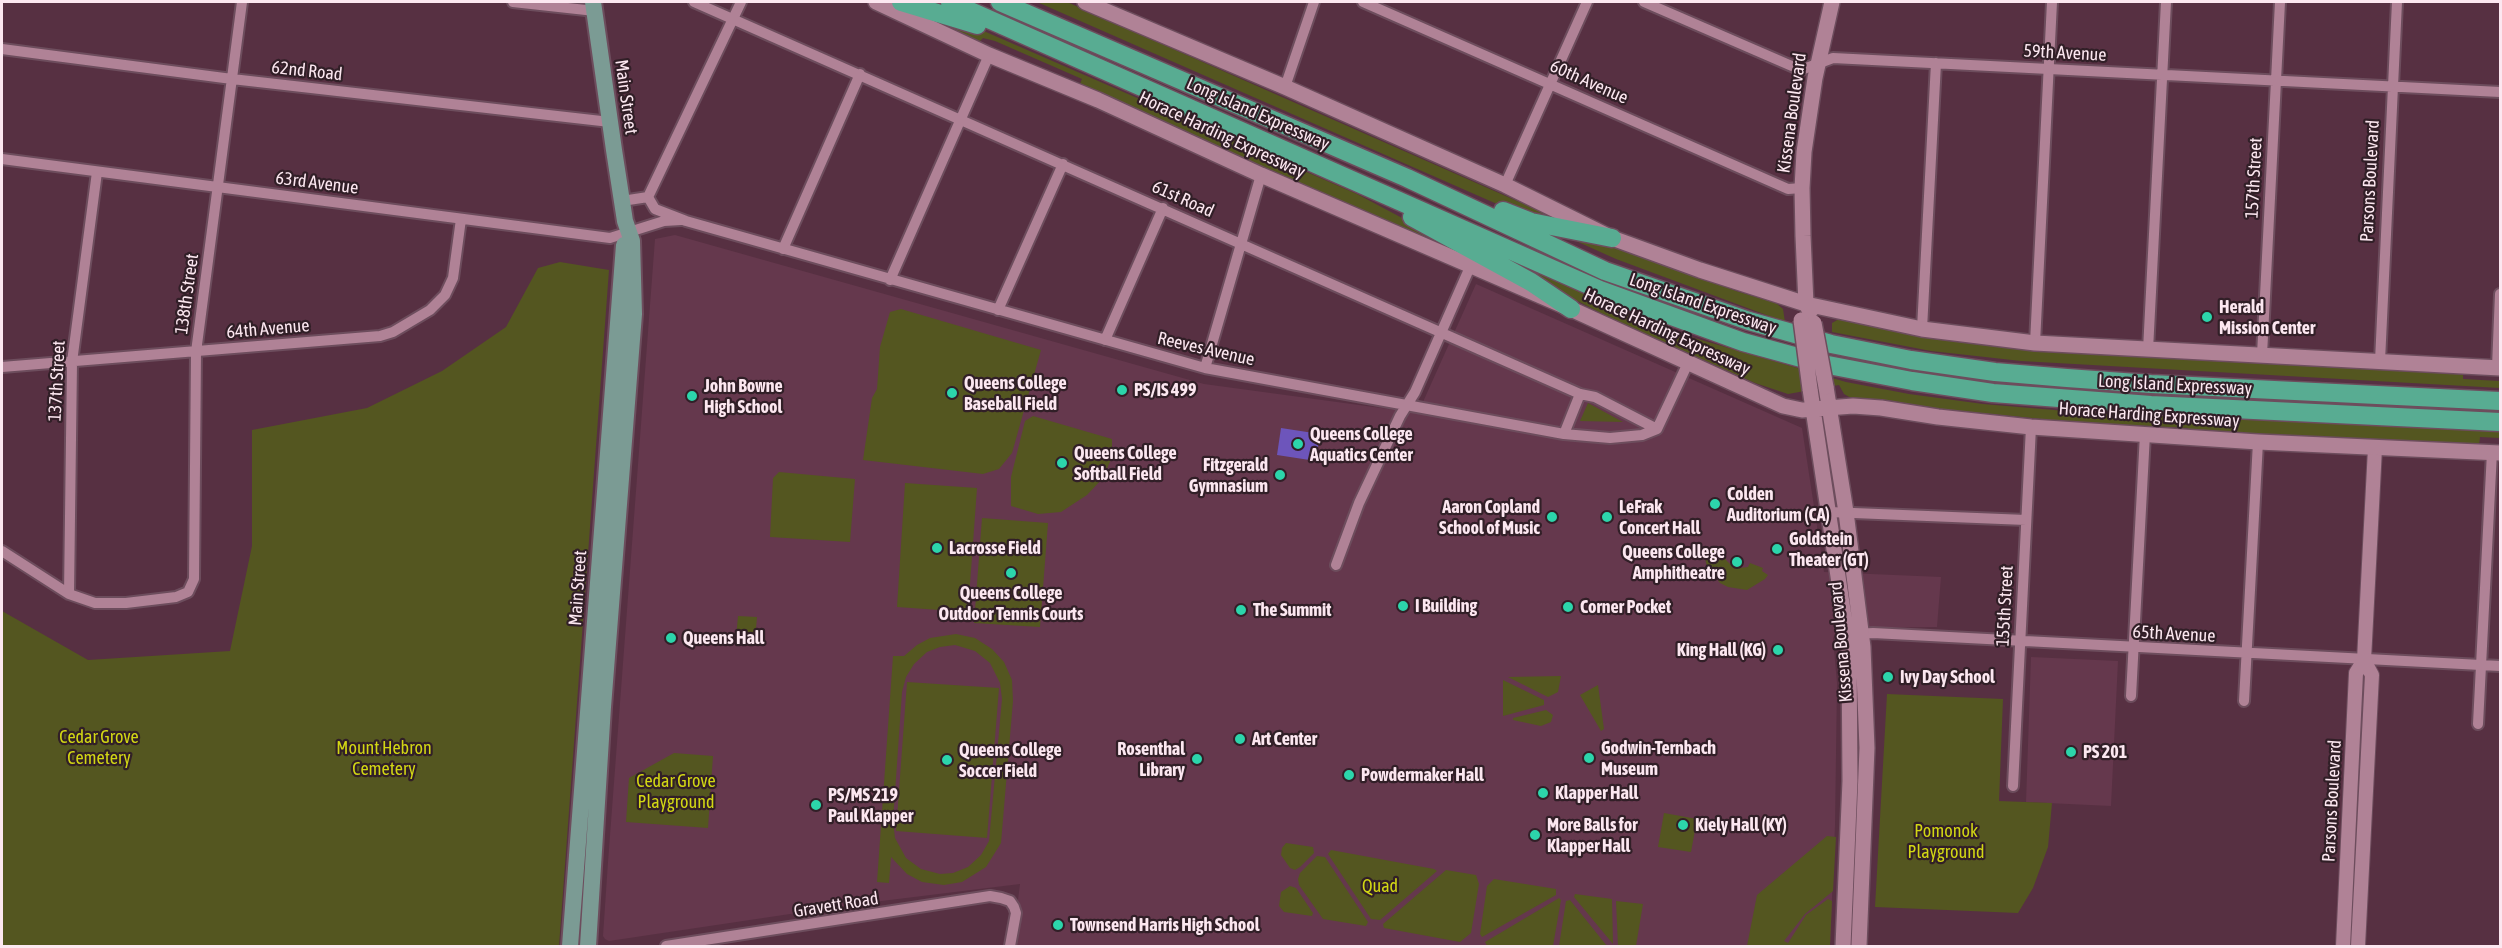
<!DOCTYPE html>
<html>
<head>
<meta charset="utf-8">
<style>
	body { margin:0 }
	#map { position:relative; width:2502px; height:948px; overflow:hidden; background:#573042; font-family:"Asap Condensed",sans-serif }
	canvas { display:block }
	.frame { position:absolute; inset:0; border:3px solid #fce7f0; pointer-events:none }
</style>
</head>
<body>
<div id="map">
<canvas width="2502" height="948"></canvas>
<div class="frame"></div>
</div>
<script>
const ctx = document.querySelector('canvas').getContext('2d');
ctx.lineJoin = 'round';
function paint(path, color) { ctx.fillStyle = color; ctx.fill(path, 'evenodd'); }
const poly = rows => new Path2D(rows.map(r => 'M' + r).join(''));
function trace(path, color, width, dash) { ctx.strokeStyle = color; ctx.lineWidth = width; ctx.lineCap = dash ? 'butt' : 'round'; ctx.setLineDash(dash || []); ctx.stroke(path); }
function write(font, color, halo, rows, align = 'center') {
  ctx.font = font + ' "Asap Condensed",sans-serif'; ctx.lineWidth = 4.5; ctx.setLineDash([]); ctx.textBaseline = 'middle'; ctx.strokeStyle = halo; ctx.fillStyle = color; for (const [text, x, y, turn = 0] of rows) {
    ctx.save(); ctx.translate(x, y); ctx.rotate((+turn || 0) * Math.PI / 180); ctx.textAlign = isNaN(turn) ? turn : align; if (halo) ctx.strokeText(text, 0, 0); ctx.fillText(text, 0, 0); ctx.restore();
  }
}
const built = poly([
	[675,235,1204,384,1418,413,1476,284,1802,428,1824,572,1941,577,1937,627,1838,628,1833,638,1837,683,1835,825,1830,946,1012,946,1020,884,857,904,609,941,605,939,603,936,608,862,655,239],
	[2031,657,2118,661,2111,806,2026,802]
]);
const green = poly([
	[1037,2,1067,2,1551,216,1550,219,1522,215],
	[928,19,970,25,1357,194,1468,253,1466,257,1079,86,1082,79,995,41,983,38,980,41],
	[1567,237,1614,244,1736,291,1776,303,1783,309,1785,322,1616,259],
	[560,262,609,270,559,946,2,946,2,611,88,660,230,651,252,546,252,430,367,408,442,371,506,327,538,268],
	[1524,267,1627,313,1691,337,1846,382,1909,394,1983,404,2090,413,2500,431,2500,438,2480,437,2479,445,2188,430,2188,428,2072,422,1941,409,1887,400,1851,398,1844,394,1839,385,1788,394,1755,383,1614,320,1522,272],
	[901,309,1041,350,1012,453,999,469,983,474,863,460,872,398,877,389,880,347,890,312],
	[1839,319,1933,339,2024,350,2463,372,2463,379,2500,381,2500,388,2021,361,1931,351,1832,332,1832,323],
	[1588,403,1623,422,1580,421],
	[1033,416,1112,439,1112,457,1103,478,1087,495,1061,512,1038,514,1011,506,1011,477,1025,421],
	[779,472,855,479,850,542,770,537,773,478],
	[905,483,977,488,968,612,897,607],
	[982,518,1048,523,1040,627,974,623],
	[1713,547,1725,552,1726,560,1731,565,1740,568,1748,567,1750,563,1763,568,1762,571,1768,575,1765,579,1747,590,1728,587,1720,583,1707,566,1704,555,1705,548,1712,551],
	[738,616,757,617,755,640,736,638],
	[956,634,975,638,992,649,1004,662,1012,680,1013,701,1001,843,986,867,962,882,944,885,922,882,907,874,891,857,889,883,877,882,893,656,904,656,917,645,930,638],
	[955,645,975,651,990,663,1000,683,1002,699,989,841,981,855,968,867,953,873,940,874,921,869,906,858,895,838,893,821,902,692,906,677,914,664,927,652,940,647],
	[1561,676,1558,692,1548,697,1508,677],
	[1503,680,1544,700,1544,705,1503,716],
	[907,682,999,688,987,838,896,831],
	[1598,685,1604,729,1601,731,1580,695],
	[1887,694,2003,699,1999,801,2052,803,2048,847,2033,888,2018,913,1875,907],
	[1546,710,1553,715,1551,722,1541,726,1513,720,1513,718],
	[674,753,713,756,708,828,626,822,629,778],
	[1664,813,1697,819,1691,852,1658,847],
	[1827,836,1836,837,1833,891,1805,914,1784,941,1788,943,1806,915,1828,899,1832,901,1830,946,1747,946,1757,895],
	[1286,843,1313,847,1314,853,1300,867,1295,870,1290,868,1281,855,1282,848],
	[1331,850,1434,869,1437,871,1380,920,1371,919,1328,854],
	[1317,856,1325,857,1368,922,1366,926,1323,919,1299,885,1298,879,1300,873],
	[1446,870,1476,875,1479,884,1471,933,1460,942,1384,928,1383,924],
	[1494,879,1556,889,1556,895,1482,937,1480,934,1487,886],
	[1290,886,1296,888,1313,913,1312,916,1284,912,1279,906,1281,892],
	[1575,894,1612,899,1613,944,1574,897],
	[1559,898,1561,900,1553,946,1487,946,1485,942],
	[1570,900,1607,946,1559,946,1566,901],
	[1616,901,1643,904,1636,946,1618,946]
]);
const water = poly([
	[1281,428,1320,434,1316,461,1277,455]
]);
const minor = poly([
	[513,2,595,11],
	[694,2,1580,394,1595,397,1657,429],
	[1363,2,1788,189,1802,188],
	[1644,2,1801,70,1833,58,2500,92],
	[2,49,232,79,610,122],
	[1285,87,1314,2],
	[2,159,610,238,664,221,681,220],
	[1505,185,1587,2],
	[648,197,655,209,686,221,1205,368,1564,434,1610,438,1642,435,1657,429,1688,363],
	[648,197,741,2],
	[622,201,648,197],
	[783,249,860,74],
	[890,280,989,55],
	[998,310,1063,164],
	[1922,329,1936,63],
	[1105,340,1163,208],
	[2035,343,2052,2],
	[2148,350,2166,2],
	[2262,355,2280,2],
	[2380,361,2397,2],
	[2,367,380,336,393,332,430,310,445,295,453,278,461,219],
	[2497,367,2500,294],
	[1205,368,1261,175],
	[1564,434,1580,394],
	[1829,512,2026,520],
	[2,551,69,594,95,603,126,603,176,597,188,592,194,579,196,352,242,2],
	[1336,565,1359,503,1400,416,1415,392,1470,267],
	[69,594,72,362,97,172],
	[1856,634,1873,633,2500,666],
	[2131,696,2145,434],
	[2244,701,2258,442],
	[2478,724,2492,452],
	[2013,786,2031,427],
	[666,946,990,896,1001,898,1010,901,1014,907,1016,913,1010,946]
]);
const tertiary = poly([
	[2343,946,2356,673,2364,660,2375,448],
	[2358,946,2372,675,2364,660]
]);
const secondary = poly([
	[876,2,989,55,1098,100,1261,175,1571,309,1783,406,1802,410,1853,406,1881,408,1938,417,2031,427,2258,442,2500,453],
	[1085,2,1285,87,1505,185,1612,238,1700,270,1806,304,1922,329,2035,343,2500,368],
	[1810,312,1806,304,1803,236,1802,188,1804,152,1815,78,1832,2],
	[1826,387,1846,512,1863,647,1867,748,1859,946],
	[1810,389,1849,650,1850,781,1843,946]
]);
const primary = poly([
	[570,946,624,245],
	[588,946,603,707,634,314,632,241,625,221,614,150,593,2]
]);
const motorway = poly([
	[901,2,977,25],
	[950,2,1600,290,1743,342,1823,364,1912,381,1993,393,2151,405,2500,422],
	[1000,2,1407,178,1605,271,1749,321,1831,344,1911,360,1995,372,2067,378,2151,384,2500,401],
	[1503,211,1531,222,1612,238],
	[1412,217,1531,282,1571,309]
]);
const secondaryBridge = poly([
	[1801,320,1810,389],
	[1814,323,1826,387]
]);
const markers = [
	[2207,317,6,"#2cd5ab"],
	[1122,390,6,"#2cd5ab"],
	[952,393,6,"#2cd5ab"],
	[692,396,6,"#2cd5ab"],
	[1298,444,6,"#2cd5ab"],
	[1062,463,6,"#2cd5ab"],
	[1280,475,6,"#2cd5ab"],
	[1715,504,6,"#2cd5ab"],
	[1552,517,6,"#2cd5ab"],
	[1607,517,6,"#2cd5ab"],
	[937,548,6,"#2cd5ab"],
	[1777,549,6,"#2cd5ab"],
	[1737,562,6,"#2cd5ab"],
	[1011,573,6,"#2cd5ab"],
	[1403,606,6,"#2cd5ab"],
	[1568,607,6,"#2cd5ab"],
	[1241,610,6,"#2cd5ab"],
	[671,638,6,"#2cd5ab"],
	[1778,650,6,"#2cd5ab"],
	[1888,677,6,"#2cd5ab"],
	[1240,739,6,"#2cd5ab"],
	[2071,752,6,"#2cd5ab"],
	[1589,758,6,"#2cd5ab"],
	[1197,759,6,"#2cd5ab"],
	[947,760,6,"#2cd5ab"],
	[1349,775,6,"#2cd5ab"],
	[1543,793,6,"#2cd5ab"],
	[816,805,6,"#2cd5ab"],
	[1683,825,6,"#2cd5ab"],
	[1535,835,6,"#2cd5ab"],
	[1058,925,6,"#2cd5ab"]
];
const streetNames = [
	["59th Avenue",2065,53,3],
	["62nd Road",307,71,6],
	["60th Avenue",1589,82,24],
	["Main Street",626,97,82],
	["Kissena Boulevard",1792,113,-82],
	["Long Island Expressway",1258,114,24],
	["Horace Harding Expressway",1222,135,25],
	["157th Street",2254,178,-87],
	["Parsons Boulevard",2370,181,-87],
	["63rd Avenue",317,183,7],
	["61st Road",1183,199,24],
	["138th Street",187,294,-82],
	["Long Island Expressway",1703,304,19],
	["64th Avenue",268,329,-5],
	["Horace Harding Expressway",1667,332,25],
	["Reeves Avenue",1206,349,13],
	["137th Street",57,381,-87],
	["Long Island Expressway",2175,385,3],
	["Horace Harding Expressway",2149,415,4],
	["Main Street",578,588,-86],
	["155th Street",2005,606,-87],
	["65th Avenue",2174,634,3],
	["Kissena Boulevard",1841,642,-95],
	["Parsons Boulevard",2332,801,-87],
	["Gravett Road",836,905,-9]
];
const poiNames = [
	["Herald",2219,307],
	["Mission Center",2219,328],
	["Queens College",964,383],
	["Baseball Field",964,404],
	["John Bowne",704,386],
	["High School",704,407],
	["PS/IS 499",1134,390],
	["Queens College",1310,434],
	["Aquatics Center",1310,455],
	["Queens College",1074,453],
	["Softball Field",1074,474],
	["Fitzgerald",1268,465,"right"],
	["Gymnasium",1268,486,"right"],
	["Colden",1727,494],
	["Auditorium (CA)",1727,515],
	["Aaron Copland",1540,507,"right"],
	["School of Music",1540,528,"right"],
	["LeFrak",1619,507],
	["Concert Hall",1619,528],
	["Goldstein",1789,539],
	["Theater (GT)",1789,560],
	["Lacrosse Field",949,548],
	["Queens College",1725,552,"right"],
	["Amphitheatre",1725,573,"right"],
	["Queens College",1011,593,"center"],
	["Outdoor Tennis Courts",1011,614,"center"],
	["I Building",1415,606],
	["Corner Pocket",1580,607],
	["The Summit",1253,610],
	["Queens Hall",683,638],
	["King Hall (KG)",1766,650,"right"],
	["Ivy Day School",1900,677],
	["Art Center",1252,739],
	["Godwin-Ternbach",1601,748],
	["Museum",1601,769],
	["Rosenthal",1185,749,"right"],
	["Library",1185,770,"right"],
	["Queens College",959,750],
	["Soccer Field",959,771],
	["PS 201",2083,752],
	["Powdermaker Hall",1361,775],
	["Klapper Hall",1555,793],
	["PS/MS 219",828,795],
	["Paul Klapper",828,816],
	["More Balls for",1547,825],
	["Klapper Hall",1547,846],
	["Kiely Hall (KY)",1695,825],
	["Townsend Harris High School",1070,925]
];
const parkNames = [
	["Cedar Grove",99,737],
	["Cemetery",99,758],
	["Mount Hebron",384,748],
	["Cemetery",384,769],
	["Cedar Grove",676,781],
	["Playground",676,802],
	["Pomonok",1946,831],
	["Playground",1946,852],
	["Quad",1380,886]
];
paint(built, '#65384d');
paint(green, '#545620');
paint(water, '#6d55bb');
trace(minor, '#6d4d5d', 14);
trace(tertiary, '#6d4d5d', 16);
trace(secondary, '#6d4d5d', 18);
trace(primary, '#6d4d5d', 20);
trace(motorway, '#6d4d5d', 21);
trace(minor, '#b08296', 10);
trace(tertiary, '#b08296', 14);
trace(secondary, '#b08296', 15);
trace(primary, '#7b9b94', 16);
trace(motorway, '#58ac92', 18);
trace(secondaryBridge, '#6d4d5d', 18, []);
trace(secondaryBridge, '#b08296', 15);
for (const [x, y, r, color] of markers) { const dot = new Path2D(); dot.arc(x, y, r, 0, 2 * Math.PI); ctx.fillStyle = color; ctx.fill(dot); trace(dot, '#311f27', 2); }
write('18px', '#fce7f0', '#311f27', streetNames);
write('bold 18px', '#fce7f0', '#311f27', poiNames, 'left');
write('18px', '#d2d714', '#311f27', parkNames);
</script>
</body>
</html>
